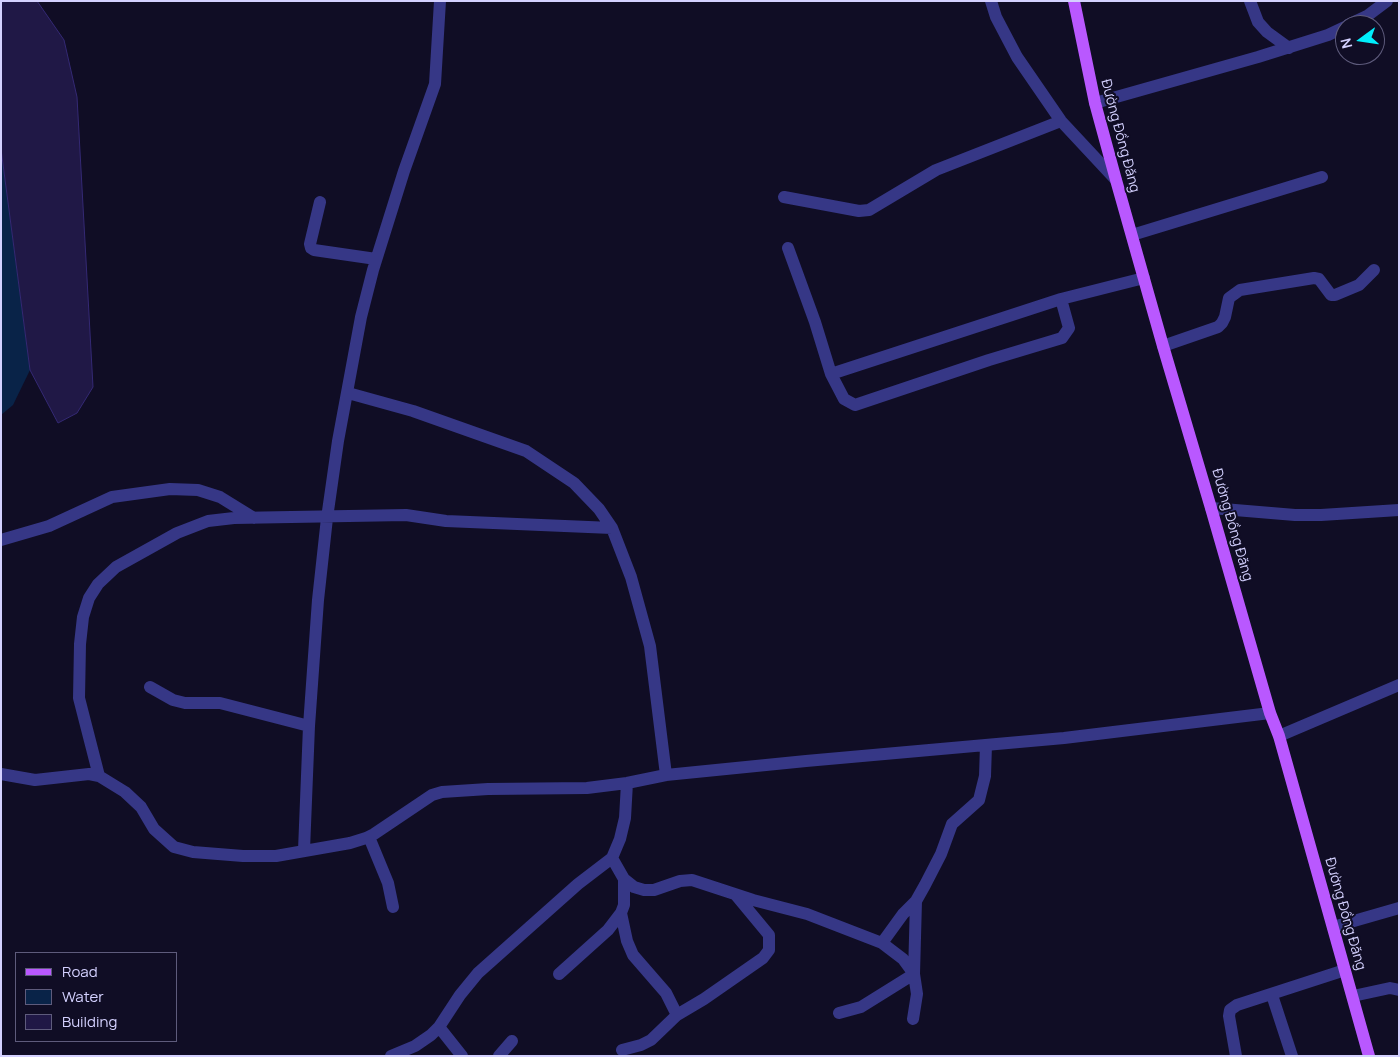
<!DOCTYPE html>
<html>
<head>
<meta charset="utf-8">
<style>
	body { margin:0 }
	#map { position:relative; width:1400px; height:1057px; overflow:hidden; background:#100d25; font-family:Manrope,sans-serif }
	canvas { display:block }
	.frame { position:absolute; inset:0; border:2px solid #d4d1ff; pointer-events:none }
	.legend { position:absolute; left:15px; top:952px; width:162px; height:90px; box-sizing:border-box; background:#100d25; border:1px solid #5e5b7c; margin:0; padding:6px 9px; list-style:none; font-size:15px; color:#d4d1ff }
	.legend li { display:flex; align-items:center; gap:10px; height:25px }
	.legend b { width:25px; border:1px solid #5e5b7c }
	.north { position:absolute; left:1335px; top:15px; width:50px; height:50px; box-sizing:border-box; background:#100d25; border:1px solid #5e5b7c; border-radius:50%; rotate:256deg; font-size:14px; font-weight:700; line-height:20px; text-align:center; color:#d4d1ff }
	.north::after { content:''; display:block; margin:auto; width:18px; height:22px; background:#00effc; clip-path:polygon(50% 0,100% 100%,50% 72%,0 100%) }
</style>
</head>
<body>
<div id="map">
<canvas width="1400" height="1057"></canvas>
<div class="frame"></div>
<ul class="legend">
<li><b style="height:6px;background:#b958ff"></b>Road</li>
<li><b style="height:14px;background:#092348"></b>Water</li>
<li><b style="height:14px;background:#201846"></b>Building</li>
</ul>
<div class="north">N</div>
</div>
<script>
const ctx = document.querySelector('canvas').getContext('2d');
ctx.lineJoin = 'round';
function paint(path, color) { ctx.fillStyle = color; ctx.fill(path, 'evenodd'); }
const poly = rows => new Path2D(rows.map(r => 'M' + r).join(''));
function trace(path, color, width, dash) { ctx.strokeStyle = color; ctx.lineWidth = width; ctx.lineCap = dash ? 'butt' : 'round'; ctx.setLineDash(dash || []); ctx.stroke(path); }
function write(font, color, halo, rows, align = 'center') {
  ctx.font = font + ' Manrope,sans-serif'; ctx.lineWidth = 4; ctx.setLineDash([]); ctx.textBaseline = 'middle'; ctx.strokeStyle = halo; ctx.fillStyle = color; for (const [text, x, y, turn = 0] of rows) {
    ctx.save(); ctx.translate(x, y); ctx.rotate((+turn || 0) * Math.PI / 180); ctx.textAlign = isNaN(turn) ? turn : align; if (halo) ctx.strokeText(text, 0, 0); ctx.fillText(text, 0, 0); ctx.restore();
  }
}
const water = poly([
	[1,149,30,370,13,405,1,415]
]);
const building = poly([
	[1,1,37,1,64,40,77,97,93,387,77,413,58,423,30,370,1,149,1,1]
]);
const minor = poly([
	[991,1,996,17,1017,57,1061,121,1116,180],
	[1250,1,1258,22,1267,32,1289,48],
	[1348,25,1367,16,1387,1],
	[1095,103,1258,57,1328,35,1345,27],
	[784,197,859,211,869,210,936,170,1061,121],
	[320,202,310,244,311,248,314,250,376,259],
	[1132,235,1322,177],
	[788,248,815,322,831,374,1061,299,1144,278],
	[1163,346,1218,327,1222,323,1225,317,1229,298,1240,290,1314,278,1319,279,1331,295,1335,295,1359,285,1374,270],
	[831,374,844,399,855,405,989,360,1062,338,1069,328,1061,299],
	[348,393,413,411,526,451,574,483,599,509,612,528,631,577,650,646,666,775],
	[1211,508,1295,515,1321,515,1399,510],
	[1,540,49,526,112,497,170,489,198,490,220,497,254,518],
	[150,687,173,700,185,703,220,703,309,726],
	[1279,736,1399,685],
	[1,774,35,780,89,774,99,776,125,792,141,807,154,829,174,847,193,852,243,856,276,856,350,843,366,838,374,834,432,795,442,792,488,789,587,788,627,783,666,775,806,761,1064,738,1270,713],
	[99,776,79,698,80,644,83,617,89,598,98,584,116,567,177,533,208,521,234,518,406,515,446,521,612,528],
	[369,837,388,883,393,907],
	[304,850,309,726,318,600,327,518,338,441,361,317,373,270,404,171,435,84,440,1],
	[612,858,624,879,634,887,644,890,654,890,680,881,692,880,753,900,807,914,882,943,903,959,914,974,917,994,913,1019],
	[621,913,627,941,633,955,666,993,677,1015],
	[1333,927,1399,908],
	[882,943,903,914,916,901,925,885,941,854,952,824,979,800,985,776,986,745],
	[559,974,608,930,621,913,624,905,624,879],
	[1272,995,1292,1056],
	[1353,996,1390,988,1399,990],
	[839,1013,861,1007,914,974,916,901],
	[439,1027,462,1056],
	[622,1050,641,1045,651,1040,677,1015,704,999,763,958,769,950,769,935,735,894],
	[391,1056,415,1046,431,1035,439,1027,460,995,478,973,578,884,612,858,620,839,625,818,627,783],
	[499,1056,512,1041],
	[1236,1056,1229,1016,1230,1010,1237,1005,1345,970]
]);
const major = poly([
	[1074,1,1095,103,1116,180,1163,346,1211,508,1270,713,1279,736,1369,1056]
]);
const streetNames = [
	["Đường Đồng Đăng",1120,136,75],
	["Đường Đồng Đăng",1232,525,74],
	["Đường Đồng Đăng",1345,914,74]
];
paint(water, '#092348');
paint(building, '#201846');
trace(building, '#342974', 1);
trace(minor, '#363786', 12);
trace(major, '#b958ff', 12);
write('14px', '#d4d1ff', '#100d25', streetNames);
</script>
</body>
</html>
